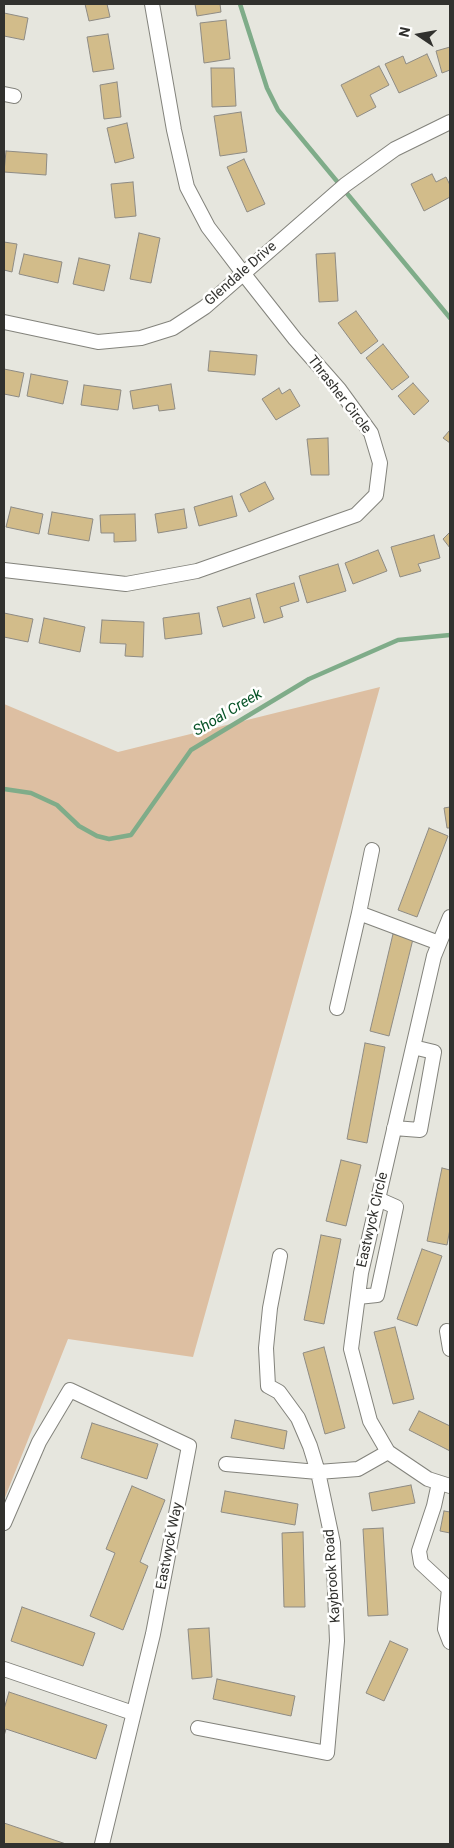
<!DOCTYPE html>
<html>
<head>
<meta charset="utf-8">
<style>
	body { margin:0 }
	#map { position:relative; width:454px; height:1848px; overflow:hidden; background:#e6e6de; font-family:Roboto,sans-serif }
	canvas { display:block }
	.frame { position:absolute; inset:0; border:5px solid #31312e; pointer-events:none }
	.north { position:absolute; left:394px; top:10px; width:50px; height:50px; -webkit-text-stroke:4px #fffffe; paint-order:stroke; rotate:282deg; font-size:14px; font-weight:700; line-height:20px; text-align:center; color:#31312e }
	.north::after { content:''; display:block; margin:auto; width:18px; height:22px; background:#31312e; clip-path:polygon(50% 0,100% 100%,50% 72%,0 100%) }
</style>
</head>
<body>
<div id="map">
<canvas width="454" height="1848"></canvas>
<div class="frame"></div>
<div class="north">N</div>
</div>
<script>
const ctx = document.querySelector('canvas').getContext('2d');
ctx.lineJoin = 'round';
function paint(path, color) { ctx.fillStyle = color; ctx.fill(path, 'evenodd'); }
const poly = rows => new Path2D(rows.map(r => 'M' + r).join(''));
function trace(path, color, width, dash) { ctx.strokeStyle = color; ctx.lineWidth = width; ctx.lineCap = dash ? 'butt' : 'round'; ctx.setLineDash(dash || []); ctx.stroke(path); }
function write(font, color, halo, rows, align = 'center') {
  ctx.font = font + ' Roboto,sans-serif'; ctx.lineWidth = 5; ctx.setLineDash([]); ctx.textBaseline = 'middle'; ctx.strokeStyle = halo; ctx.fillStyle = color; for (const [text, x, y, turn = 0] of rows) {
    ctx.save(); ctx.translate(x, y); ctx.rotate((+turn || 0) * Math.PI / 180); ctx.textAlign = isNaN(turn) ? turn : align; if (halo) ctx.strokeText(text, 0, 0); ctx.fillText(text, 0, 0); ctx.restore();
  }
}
const green = poly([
	[380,687,193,1357,68,1339,4,1500,4,704,118,752]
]);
const stream = poly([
	[240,4,267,88,278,110,450,318],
	[4,789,31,793,57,805,79,826,97,836,109,839,131,835,191,750,309,679,398,640,450,635]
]);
const building = poly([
	[85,4,107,4,110,17,89,21,85,4],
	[195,4,220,4,221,12,197,16,195,4],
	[4,13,28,18,24,40,4,36,4,13],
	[226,20,230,59,204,63,200,23,226,20],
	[108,34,114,69,93,72,87,37,108,34],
	[450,47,450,70,442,73,436,51,450,47],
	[427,54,437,76,399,93,385,64,403,56,406,64,427,54],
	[379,66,389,85,370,95,376,107,357,117,341,85,379,66],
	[211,68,234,68,236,106,212,107,211,68],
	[117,82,121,117,104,119,100,85,117,82],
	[241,112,247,152,220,156,214,116,241,112],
	[127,123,134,158,115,163,107,128,127,123],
	[6,151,47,154,46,175,4,172,6,151],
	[244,159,265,204,247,212,227,167,244,159],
	[432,174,436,182,446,177,450,185,450,197,424,211,411,184,432,174],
	[133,182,136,216,115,218,111,184,133,182],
	[139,233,160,238,151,283,130,279,139,233],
	[4,242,17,244,12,272,4,270,4,242],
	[335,253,338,301,319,302,316,254,335,253],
	[24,254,62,262,58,283,19,274,24,254],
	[79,258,110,265,104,291,73,284,79,258],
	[356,311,378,341,361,354,338,323,356,311],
	[383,344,409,377,392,390,366,358,383,344],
	[210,351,257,355,255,375,208,371,210,351],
	[4,369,24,373,19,397,4,394,4,369],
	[31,374,68,381,63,404,27,396,31,374],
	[413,383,429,401,414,415,398,396,413,383],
	[171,384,175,409,159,411,158,405,133,409,130,391,171,384],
	[84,385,121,390,118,410,81,405,84,385],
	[279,388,282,394,290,389,300,406,276,420,262,399,279,388],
	[450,430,450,443,443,438,450,430],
	[328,438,329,475,311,475,307,439,328,438],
	[265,482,274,499,249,512,240,494,265,482],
	[232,496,237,516,199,526,194,507,232,496],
	[11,507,43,514,39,534,6,527,11,507],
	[184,509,187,528,158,533,155,514,184,509],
	[52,512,93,519,89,541,48,534,52,512],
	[135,514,136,541,114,542,114,533,101,533,100,515,135,514],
	[450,532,450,548,443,539,450,532],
	[434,535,440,558,418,564,421,571,400,577,391,547,434,535],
	[378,550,387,571,353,584,345,563,378,550],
	[338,564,346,591,307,603,299,576,338,564],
	[294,583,299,601,280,607,283,617,264,623,256,594,294,583],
	[250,598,255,618,223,627,217,607,250,598],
	[4,613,33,619,28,642,4,637,4,613],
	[199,613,202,634,165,639,163,618,199,613],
	[44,618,85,627,80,652,39,643,44,618],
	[102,620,144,622,143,657,125,656,126,644,100,643,102,620],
	[450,807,450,828,447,828,444,808,450,807],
	[429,828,448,836,417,917,398,910,429,828],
	[393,934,413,939,389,1036,370,1031,393,934],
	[365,1043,385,1047,367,1143,347,1139,365,1043],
	[341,1160,361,1165,346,1226,326,1221,341,1160],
	[442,1168,450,1170,450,1229,447,1245,427,1241,442,1168],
	[321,1235,341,1239,324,1324,304,1320,321,1235],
	[422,1249,442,1256,417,1326,397,1319,422,1249],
	[395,1327,414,1399,393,1404,374,1332,395,1327],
	[324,1347,345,1428,325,1434,303,1353,324,1347],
	[419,1411,450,1426,450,1451,409,1430,419,1411],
	[235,1420,287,1431,284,1449,231,1438,235,1420],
	[92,1423,158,1444,147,1479,81,1458,92,1423],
	[411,1485,415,1503,372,1511,369,1493,411,1485],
	[132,1486,165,1500,140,1562,148,1566,123,1630,90,1616,115,1553,106,1549,132,1486],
	[225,1491,298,1504,295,1525,221,1512,225,1491],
	[444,1511,450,1512,450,1533,440,1531,444,1511],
	[383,1528,388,1615,368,1616,363,1529,383,1528],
	[303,1532,305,1607,284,1607,282,1533,303,1532],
	[22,1607,95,1633,83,1666,11,1641,22,1607],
	[209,1628,212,1677,192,1679,188,1629,209,1628],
	[390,1641,408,1649,384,1701,366,1693,390,1641],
	[217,1679,295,1696,291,1716,213,1699,217,1679],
	[9,1692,107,1725,96,1759,6,1729,4,1736,4,1709,9,1692],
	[4,1823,66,1844,4,1844,4,1823]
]);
const minor = poly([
	[4,94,14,96],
	[4,322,98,342,141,338,173,328,205,307,345,185,395,149,450,122],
	[4,570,126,584,197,571,356,515,376,495,380,463,371,433,339,389,295,339,243,273,208,227,187,187,174,130,152,4],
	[372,850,359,913,439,943],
	[450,917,434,956,361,1273,351,1349,370,1421,388,1452,428,1479,450,1486],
	[337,1008,359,913],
	[394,1128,420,1130,434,1052,413,1047],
	[358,1297,377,1295,396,1207,378,1199],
	[447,1331,450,1349],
	[226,1464,318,1472,358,1469,388,1452],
	[439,1483,434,1506,419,1551,421,1563,449,1589,445,1629,450,1642],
	[4,1523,39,1442,70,1390,189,1446,153,1634,102,1844],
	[4,1669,133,1713],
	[198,1728,327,1753,337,1641,333,1543,318,1472,310,1446,298,1418,279,1392,268,1386,266,1348,270,1308,280,1256]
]);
const streetNames = [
	["Glendale Drive",241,274,-41],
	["Thrasher Circle",339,395,52],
	["Eastwyck Circle",373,1220,-77],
	["Eastwyck Way",170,1546,-79],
	["Kaybrook Road",333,1576,-94]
];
const waterNames = [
	["Shoal Creek",228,713,-31]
];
paint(green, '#ddbfa2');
trace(stream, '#7fac89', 4.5);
paint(building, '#d2bc8a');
trace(building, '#8e8b84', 1);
trace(minor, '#83837c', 16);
trace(minor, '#fff', 14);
write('14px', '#31312e', '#fffffe', streetNames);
write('italic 15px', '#055226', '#fffffe', waterNames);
</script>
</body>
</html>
